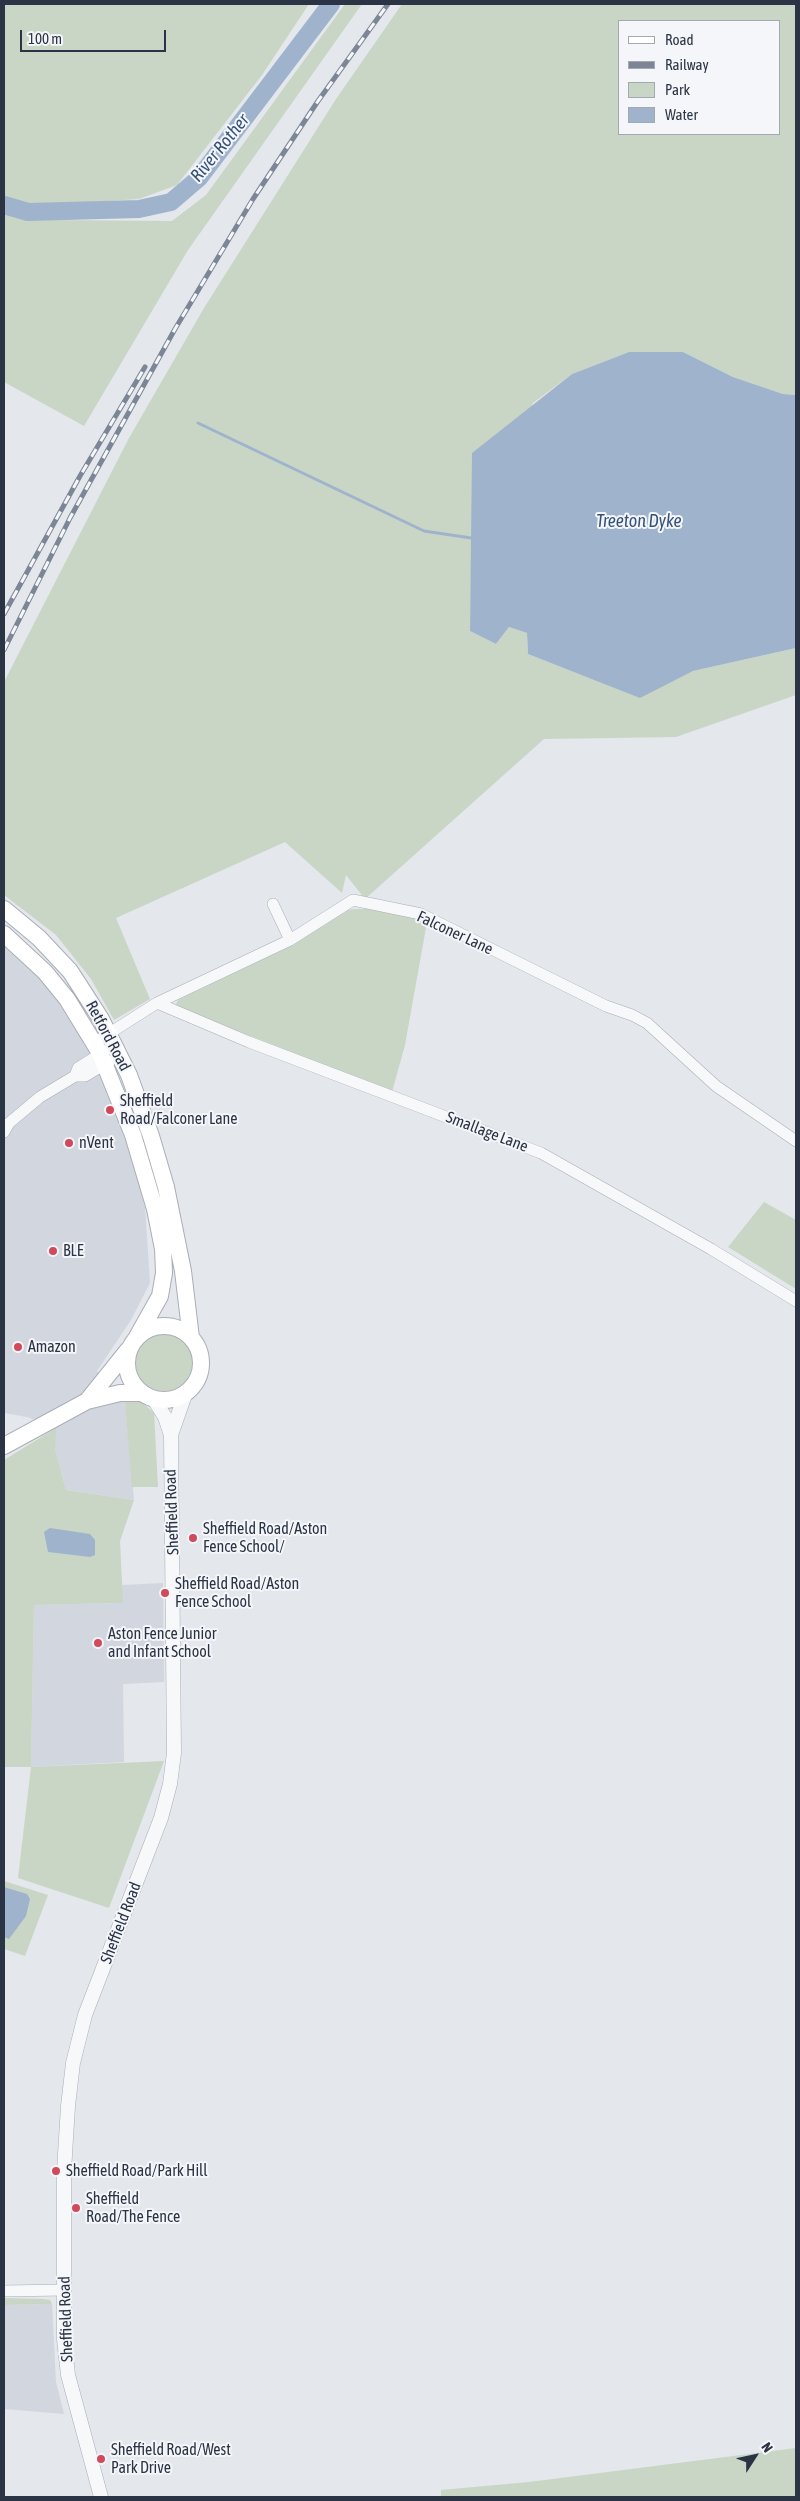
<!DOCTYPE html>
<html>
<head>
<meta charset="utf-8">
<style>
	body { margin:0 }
	#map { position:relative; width:800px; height:2501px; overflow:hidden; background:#e4e7ec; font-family:"Asap Condensed",sans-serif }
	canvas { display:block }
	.frame { position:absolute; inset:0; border:5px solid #2b3445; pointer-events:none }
	.legend { position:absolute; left:618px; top:20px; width:162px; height:115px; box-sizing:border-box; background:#f4f6f9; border:1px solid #a4a8b1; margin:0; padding:6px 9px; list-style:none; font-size:15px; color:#2b3445 }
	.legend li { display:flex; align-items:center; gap:10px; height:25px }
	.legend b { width:25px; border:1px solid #a4a8b1 }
	.north { position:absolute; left:730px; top:2431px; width:50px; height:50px; -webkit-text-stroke:4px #f4f6f9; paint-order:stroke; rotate:55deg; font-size:14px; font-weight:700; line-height:20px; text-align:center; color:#2b3445 }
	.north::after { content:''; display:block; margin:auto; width:18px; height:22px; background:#2b3445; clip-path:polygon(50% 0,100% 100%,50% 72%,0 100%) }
	.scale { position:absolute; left:20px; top:30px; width:146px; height:22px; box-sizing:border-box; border:2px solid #2b3445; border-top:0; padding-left:6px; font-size:15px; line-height:18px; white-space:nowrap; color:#2b3445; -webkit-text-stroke:4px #f4f6f9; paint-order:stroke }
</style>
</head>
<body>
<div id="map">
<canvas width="800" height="2501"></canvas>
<div class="frame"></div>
<ul class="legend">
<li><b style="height:6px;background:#fff"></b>Road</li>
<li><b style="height:6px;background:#7d8696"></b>Railway</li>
<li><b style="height:14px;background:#c9d6c5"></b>Park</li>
<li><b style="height:14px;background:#9fb4cc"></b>Water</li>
</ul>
<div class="north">N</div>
<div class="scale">100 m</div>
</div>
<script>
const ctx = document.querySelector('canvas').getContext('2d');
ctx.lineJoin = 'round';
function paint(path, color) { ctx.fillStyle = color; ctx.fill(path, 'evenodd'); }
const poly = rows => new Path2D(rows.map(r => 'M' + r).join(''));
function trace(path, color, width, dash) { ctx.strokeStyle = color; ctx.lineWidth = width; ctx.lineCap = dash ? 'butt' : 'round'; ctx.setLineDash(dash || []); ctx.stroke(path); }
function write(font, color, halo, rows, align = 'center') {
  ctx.font = font + ' "Asap Condensed",sans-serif'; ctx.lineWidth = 4; ctx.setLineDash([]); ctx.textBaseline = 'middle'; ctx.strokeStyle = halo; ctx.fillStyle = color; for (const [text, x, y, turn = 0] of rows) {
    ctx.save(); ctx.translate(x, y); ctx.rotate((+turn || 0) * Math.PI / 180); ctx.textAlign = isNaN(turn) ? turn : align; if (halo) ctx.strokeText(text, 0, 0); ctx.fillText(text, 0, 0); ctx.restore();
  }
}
const built = poly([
	[4,944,31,966,69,1014,99,1070,126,1137,145,1207,150,1283,131,1320,97,1371,125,1402,134,1500,66,1490,55,1449,55,1428,27,1417,4,1413],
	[163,1583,164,1682,123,1684,124,1762,31,1767,34,1605,122,1603,122,1585],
	[52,2304,56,2382,64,2414,4,2409,4,2305]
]);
const green = poly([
	[4,4,309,4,262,75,177,185,139,199,47,205,55,220,172,221,206,195,345,4,362,4,188,250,84,426,4,382],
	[402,4,796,4,796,395,783,394,733,377,683,352,629,352,572,374,533,403,472,528,470,631,496,644,509,627,527,633,528,654,639,697,693,671,796,648,796,695,676,737,544,739,365,899,346,875,342,893,285,842,116,918,150,999,114,1020,91,979,56,935,4,895,4,682,129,438,204,308,336,99],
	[619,21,779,21,779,134,619,134],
	[355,909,373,909,408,916,427,922,405,1045,392,1092,175,1006,178,1000,293,945,348,910],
	[764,1202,796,1220,796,1289,728,1247],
	'135 1362a29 29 0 1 1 58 0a29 29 0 1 1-58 0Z',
	[141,1401,154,1413,158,1487,132,1487,125,1402],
	[56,1428,55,1449,66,1490,134,1500,120,1541,123,1603,34,1605,31,1767,164,1761,109,1908,18,1878,31,1767,4,1767,4,1460],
	[4,1881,48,1895,25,1956,4,1949],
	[4,2298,43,2299,50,2300,52,2304,4,2305],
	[796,2448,796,2497,441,2497,441,2490,529,2482]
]);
const water = poly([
	[629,352,683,352,733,377,783,394,796,395,796,648,693,671,640,698,528,654,527,633,509,627,496,644,470,631,472,453,572,374],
	[50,1528,90,1534,95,1540,95,1555,90,1557,48,1552,44,1532],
	[4,1887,27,1894,30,1899,26,1916,9,1939,4,1937]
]);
const stream = poly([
	[198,423,424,531,471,538]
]);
const river = poly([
	[4,205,28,212,139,209,171,202,199,178,331,4]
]);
const minor = poly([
	[273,904,290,940],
	[157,1003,249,1042,541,1153,711,1249,796,1301],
	[102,1038,157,1003,290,940,353,900,421,914,606,1006,632,1015,647,1023,716,1086,796,1141],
	[75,1076,78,1068,105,1051],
	[4,1132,9,1123,40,1097,75,1076,85,1076,110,1061],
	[4,2291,64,2290]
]);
const tertiary = poly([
	[171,1435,186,1392],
	[101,2497,68,2375,64,2339,64,2171,68,2106,73,2063,85,2015,161,1818,170,1784,174,1753,171,1435,165,1417,153,1398]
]);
const secondary = poly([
	[4,909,39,938,70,971,101,1019,129,1075,151,1136,166,1187,183,1271,191,1338],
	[4,934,45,972,67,999,100,1053,133,1135,155,1209,163,1249,164,1273,160,1296,137,1337],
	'127 1363a37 37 0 1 1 74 0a37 37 0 1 1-74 0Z',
	[87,1401,128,1350],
	[4,1446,87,1401,120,1393,142,1393]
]);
const rail = poly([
	[4,614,80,476,145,367],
	[4,650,70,518,175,329,253,199,318,101,388,4]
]);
const markers = [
	[110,1110,5,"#d1495b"],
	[69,1143,5,"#d1495b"],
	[53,1251,5,"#d1495b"],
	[18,1347,5,"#d1495b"],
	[193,1538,5,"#d1495b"],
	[165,1593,5,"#d1495b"],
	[98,1643,5,"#d1495b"],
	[56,2171,5,"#d1495b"],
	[76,2208,5,"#d1495b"],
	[101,2459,5,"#d1495b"]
];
const streetNames = [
	["Falconer Lane",455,933,25],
	["Retford Road",108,1036,62],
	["Smallage Lane",487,1132,21],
	["Sheffield Road",172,1512,-92],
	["Sheffield Road",121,1923,-69],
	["Sheffield Road",66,2319,-92]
];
const poiNames = [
	["Sheffield",120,1101],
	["Road/Falconer Lane",120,1119],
	["nVent",79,1143],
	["BLE",63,1251],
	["Amazon",28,1347],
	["Sheffield Road/Aston",203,1529],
	["Fence School/",203,1547],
	["Sheffield Road/Aston",175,1584],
	["Fence School",175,1602],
	["Aston Fence Junior",108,1634],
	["and Infant School",108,1652],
	["Sheffield Road/Park Hill",66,2171],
	["Sheffield",86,2199],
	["Road/The Fence",86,2217],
	["Sheffield Road/West",111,2450],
	["Park Drive",111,2468]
];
const waterNames = [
	["River Rother",220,148,-51],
	["Treeton Dyke",639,521]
];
paint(built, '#d2d6de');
paint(green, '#c9d6c5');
paint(water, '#9fb4cc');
trace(stream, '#9fb4cc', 3);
trace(river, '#9fb4cc', 18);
trace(minor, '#a9aeb7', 12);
trace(tertiary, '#a9aeb7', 15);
trace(secondary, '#a9aeb7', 18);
trace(minor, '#f7f8fa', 11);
trace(tertiary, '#f7f8fa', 14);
trace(secondary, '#fff', 16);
trace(rail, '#7d8696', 5);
trace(rail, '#f4f6f9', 3, [9]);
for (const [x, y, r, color] of markers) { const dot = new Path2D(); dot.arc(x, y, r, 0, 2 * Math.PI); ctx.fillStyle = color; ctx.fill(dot); trace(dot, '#f4f6f9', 2); }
write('16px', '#2b3445', '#f4f6f9', streetNames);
write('16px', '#2b3445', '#f4f6f9', poiNames, 'left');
write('italic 18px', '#34527a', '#f4f6f9', waterNames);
</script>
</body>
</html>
